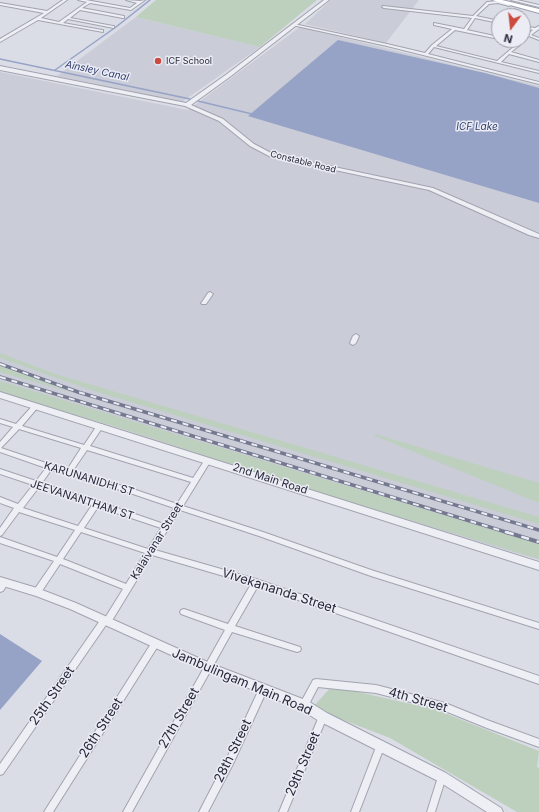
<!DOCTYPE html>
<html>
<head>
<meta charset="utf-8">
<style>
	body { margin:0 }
	#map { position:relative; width:539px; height:812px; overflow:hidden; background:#dbdde6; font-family:Inter,sans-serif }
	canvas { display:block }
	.north { position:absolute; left:491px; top:8px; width:40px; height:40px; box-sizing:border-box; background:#ebecf4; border:1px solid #9c9eaa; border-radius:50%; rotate:195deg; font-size:11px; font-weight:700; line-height:16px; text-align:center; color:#26293b }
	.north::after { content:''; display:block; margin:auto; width:14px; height:18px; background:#cb4b40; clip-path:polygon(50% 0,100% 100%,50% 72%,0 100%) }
</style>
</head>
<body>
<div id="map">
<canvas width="539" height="812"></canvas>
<div class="north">N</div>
</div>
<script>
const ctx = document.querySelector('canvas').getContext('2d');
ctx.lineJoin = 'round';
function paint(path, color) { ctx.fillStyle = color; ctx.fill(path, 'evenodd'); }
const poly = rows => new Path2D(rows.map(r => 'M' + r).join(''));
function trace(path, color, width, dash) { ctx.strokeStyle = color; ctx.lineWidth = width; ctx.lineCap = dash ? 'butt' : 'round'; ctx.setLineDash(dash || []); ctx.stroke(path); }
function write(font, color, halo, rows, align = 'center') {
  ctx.font = font + ' Inter,sans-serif'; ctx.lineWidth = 3; ctx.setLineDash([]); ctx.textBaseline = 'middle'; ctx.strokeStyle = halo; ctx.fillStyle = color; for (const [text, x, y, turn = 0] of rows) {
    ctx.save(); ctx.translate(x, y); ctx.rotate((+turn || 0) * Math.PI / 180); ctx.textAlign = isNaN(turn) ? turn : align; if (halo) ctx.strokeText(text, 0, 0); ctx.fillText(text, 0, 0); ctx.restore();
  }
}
const built = poly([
	[331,0,419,0,386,43,305,24],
	[136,17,260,47,182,102,57,76],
	[300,27,539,86,539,560,223,465,59,406,0,388,0,72,188,110]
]);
const green = poly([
	[156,0,317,0,260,47,136,17],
	[0,353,55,374,539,517,539,524,91,390,0,358],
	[0,366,9,369,73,393,0,372],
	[0,381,539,544,539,559,294,485,149,437,0,392],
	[375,434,539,483,539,503,375,436],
	[332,686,437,710,539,751,537,767,539,768,539,812,517,812,390,738,312,708]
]);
const water = poly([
	[338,40,485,73,539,88,539,203,248,116],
	[0,634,42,661,0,710]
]);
const stream = poly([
	[0,59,190,99],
	[55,70,116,27,150,0],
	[198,101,252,114]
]);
const minor = poly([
	[63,0,67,0,41,18,59,22,87,2,78,0,86,0,130,8,137,3,126,0,140,1,145,0,131,10,90,3,82,8,124,16,124,18,123,18,80,10,70,18,113,26,114,26,114,28,68,19,63,23,102,30,103,30,103,32,38,20,0,42,0,39,44,13,0,5,0,3,47,11,63,0],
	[511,0,517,0,539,5,539,7,511,0],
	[498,1,511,5,509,6,498,3,489,4,476,16,499,21,499,23,475,18,467,30,499,37,499,39,455,30,436,46,497,61,517,44,517,43,507,40,517,41,519,40,523,40,523,37,533,30,523,28,523,26,535,28,539,26,539,29,531,35,539,38,539,40,529,36,520,42,520,45,511,52,539,60,539,62,509,54,501,62,539,71,539,73,434,47,428,54,539,82,539,84,387,46,292,25,294,24,387,44,425,53,432,45,452,29,434,25,434,23,464,29,472,18,384,8,382,7,383,6,473,16,487,2,498,1],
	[210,292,213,294,206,304,202,304,201,303,202,302,208,293,210,292],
	[356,334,359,336,356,343,353,345,351,344,350,343,353,336,356,334],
	[34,404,38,404,39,406,22,426,84,445,98,424,102,424,103,426,102,428,90,446,193,478,206,458,210,458,211,460,210,462,183,506,263,532,371,570,539,623,539,629,371,576,259,536,180,510,155,550,256,579,539,676,539,684,258,586,235,626,300,647,301,649,300,651,297,652,232,632,132,812,123,812,225,630,181,614,180,612,181,610,184,609,228,624,251,584,152,555,110,624,106,625,3,774,0,775,0,764,101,619,105,618,123,589,60,564,40,594,37,595,34,594,33,592,34,590,54,561,0,543,0,537,57,557,75,530,19,512,2,535,0,536,0,528,14,508,0,503,0,497,18,504,33,485,0,474,0,469,36,481,46,468,0,452,0,442,13,427,0,423,0,419,16,424,34,404],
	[19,429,81,448,67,470,1,448,19,429],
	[87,450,191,482,177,504,127,487,72,472,87,450],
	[51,470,127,492,174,508,164,524,100,502,99,501,96,501,42,483,51,470],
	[39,487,92,505,78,526,23,508,39,487],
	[98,507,161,528,148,549,84,528,98,507],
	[81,532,145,553,126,584,63,559,81,532],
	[5,579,8,580,9,582,3,591,0,592,0,583,2,580,5,579],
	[155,641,158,642,159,644,158,646,53,812,44,812,152,642,155,641],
	[316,679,376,685,445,703,487,720,539,739,539,747,487,728,445,711,376,693,318,687,307,708,304,709,301,708,300,705,301,702,313,680,316,679],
	[263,686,266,687,267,690,233,764,208,812,199,812,227,758,260,687,263,686],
	[323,713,326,714,327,717,287,812,279,812,320,714,323,713],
	[381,741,384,742,385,745,359,812,351,812,378,742,381,741],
	[442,773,445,774,446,777,435,812,427,812,438,777,439,774,442,773]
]);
const tertiary = poly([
	[324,0,329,0,231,76,191,105,223,119,254,144,273,154,433,188,539,234,539,238,529,235,429,190,269,156,250,146,219,121,185,106,0,70,0,66,186,103,227,74,324,0],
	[0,392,539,562,539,570,0,398,0,392],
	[0,577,37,588,76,603,212,664,308,701,327,713,446,773,501,808,503,812,487,812,438,781,319,721,300,709,204,670,70,609,36,596,0,585,0,577]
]);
const primary = poly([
	[492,0,502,0,539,9,539,13,492,0]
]);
const railFar1 = poly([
	[0,364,78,392,539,530],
	[0,377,509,533]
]);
const rail = poly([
	[506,532,539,542]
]);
const markers = [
	[158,61,4,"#cb4b40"]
];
const farPoinames = [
	["ICF School",166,61]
];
const farStreetnames = [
	["Constable Road",303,162,14]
];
const farWaternames = [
	["Ainsley Canal",97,71,12],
	["ICF Lake",477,127]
];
const streetNames = [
	["KARUNANIDHI ST",89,479,17],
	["2nd Main Road",270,479,18],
	["JEEVANANTHAM ST",82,500,18],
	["Kalaivanar Street",157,541,-58]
];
const nearStreetnames = [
	["Vivekananda Street",279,591,18],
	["Jambulingam Main Road",242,682,23],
	["25th Street",52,696,-55],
	["4th Street",418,700,16],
	["27th Street",179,718,-60],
	["26th Street",101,728,-57],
	["28th Street",233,751,-64],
	["29th Street",303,764,-67]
];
paint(built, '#caccd7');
paint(green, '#bdcfbd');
paint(water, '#96a3c6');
trace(stream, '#96a3c6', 1.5);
trace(minor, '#a1a3af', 2);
trace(tertiary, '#a1a3af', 2);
trace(primary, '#9b9fb1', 2);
paint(minor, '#eeeff4');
paint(tertiary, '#eeeff4');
paint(primary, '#fff');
trace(railFar1, '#75798f', 3.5);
trace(rail, '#75798f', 4);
trace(railFar1, '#ebecf4', 2, [6]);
trace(rail, '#ebecf4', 2.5, [8]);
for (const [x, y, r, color] of markers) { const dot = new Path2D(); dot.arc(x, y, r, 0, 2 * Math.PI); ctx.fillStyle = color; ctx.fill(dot); trace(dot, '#ebecf4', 1.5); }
write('9px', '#26293b', '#ebecf4', farPoinames, 'left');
write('9px', '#26293b', '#ebecf4', farStreetnames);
write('italic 10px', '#313e6e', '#ebecf4', farWaternames);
write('11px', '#26293b', '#ebecf4', streetNames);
write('13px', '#26293b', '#ebecf4', nearStreetnames);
</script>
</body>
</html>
